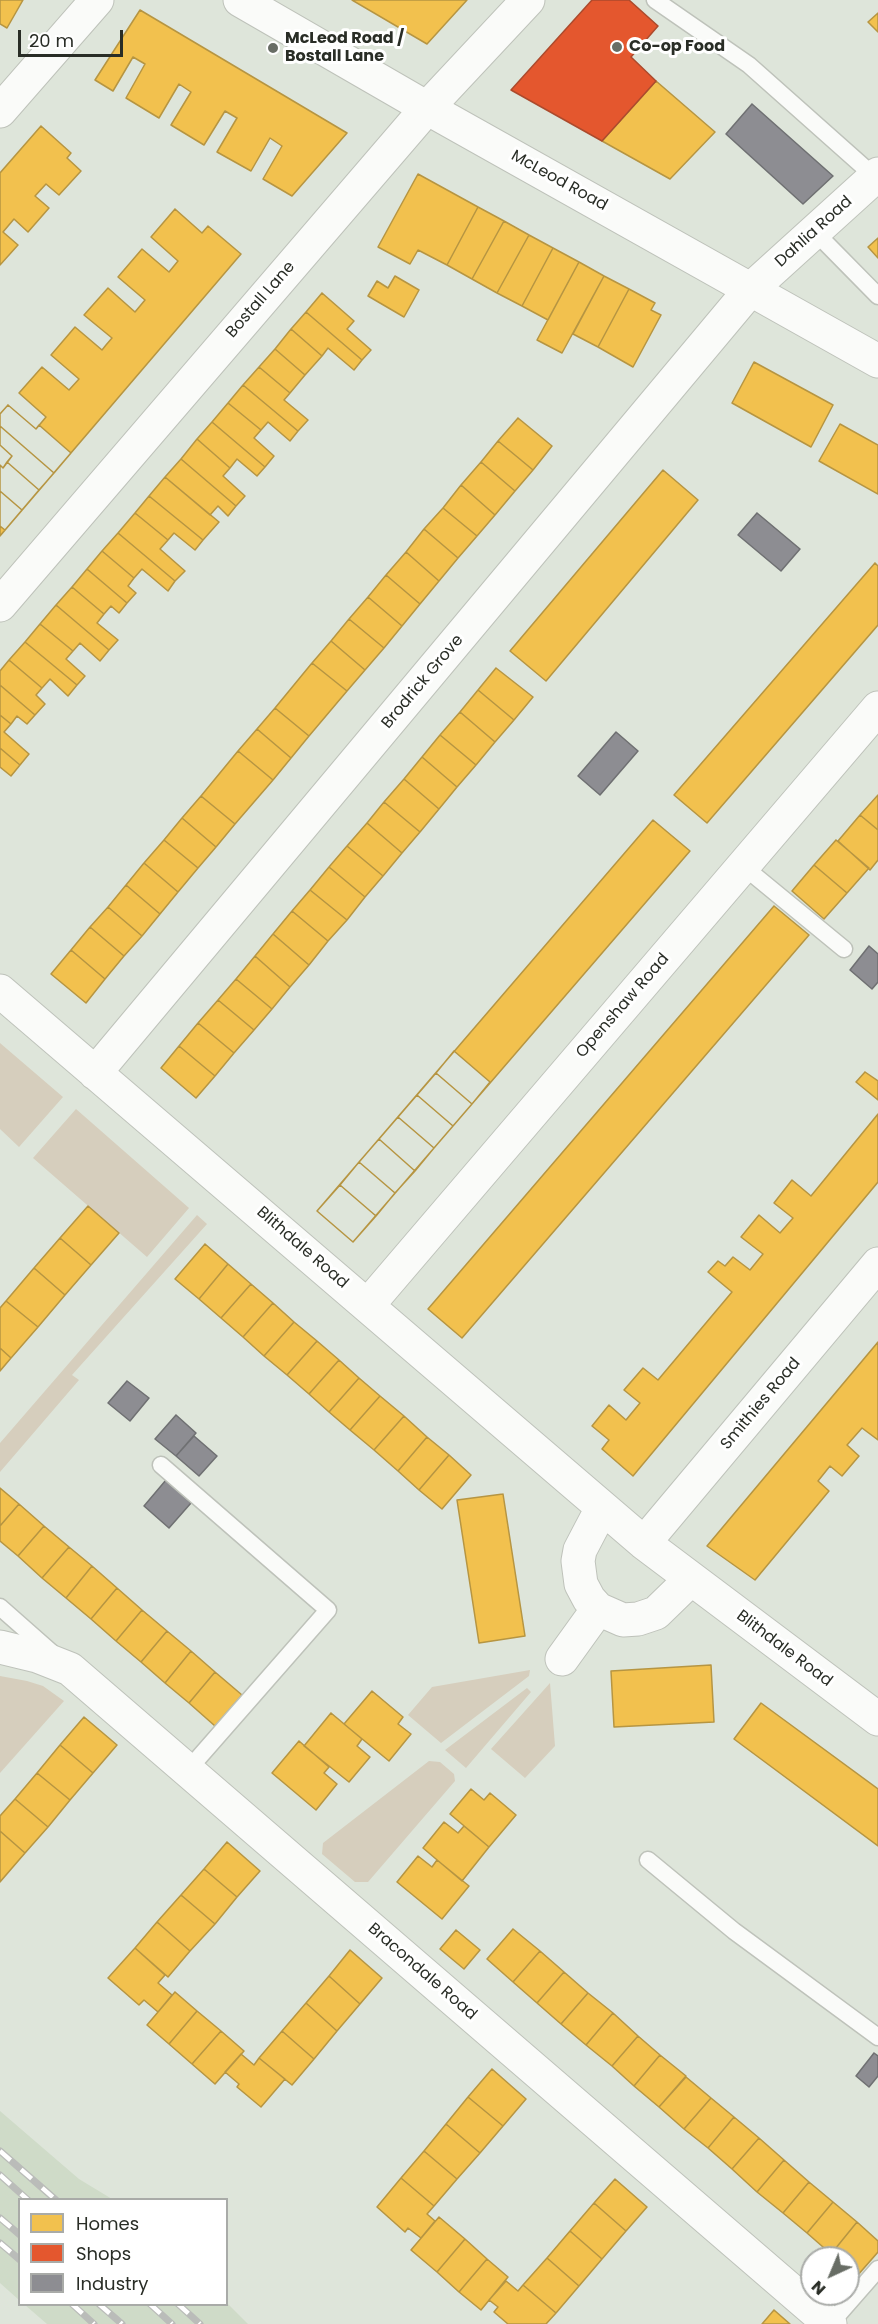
<!DOCTYPE html>
<html>
<head>
<meta charset="utf-8">
<style>
	body { margin:0 }
	#map { position:relative; width:878px; height:2324px; overflow:hidden; background:#dee5da; font-family:Poppins,sans-serif }
	canvas { display:block }
	.legend { position:absolute; left:18px; top:2198px; width:210px; height:108px; box-sizing:border-box; background:#fff; border:2px solid #a9aba8; margin:0; padding:8px 10px; list-style:none; font-size:18px; color:#292d26 }
	.legend li { display:flex; align-items:center; gap:12px; height:30px }
	.legend b { width:30px; border:2px solid #a9aba8 }
	.north { position:absolute; left:800px; top:2246px; width:60px; height:60px; box-sizing:border-box; background:#fff; border:2px solid #a9aba8; border-radius:50%; rotate:224deg; font-size:16px; font-weight:700; line-height:24px; text-align:center; color:#292d26 }
	.north::after { content:''; display:block; margin:auto; width:21px; height:27px; background:#686d65; clip-path:polygon(50% 0,100% 100%,50% 72%,0 100%) }
	.scale { position:absolute; left:18px; top:30px; width:105px; height:27px; box-sizing:border-box; border:3px solid #292d26; border-top:0; padding-left:8px; font-size:18px; line-height:21px; white-space:nowrap; color:#292d26; -webkit-text-stroke:4px #fff; paint-order:stroke }
</style>
</head>
<body>
<div id="map">
<canvas width="878" height="2324"></canvas>
<ul class="legend">
<li><b style="height:16px;background:#f2c14e"></b>Homes</li>
<li><b style="height:16px;background:#e4572e"></b>Shops</li>
<li><b style="height:16px;background:#8d8d92"></b>Industry</li>
</ul>
<div class="north">N</div>
<div class="scale">20 m</div>
</div>
<script>
const ctx = document.querySelector('canvas').getContext('2d');
ctx.lineJoin = 'round';
function paint(path, color) { ctx.fillStyle = color; ctx.fill(path, 'evenodd'); }
const poly = rows => new Path2D(rows.map(r => 'M' + r).join(''));
function trace(path, color, width, dash) { ctx.strokeStyle = color; ctx.lineWidth = width; ctx.lineCap = dash ? 'butt' : 'round'; ctx.setLineDash(dash || []); ctx.stroke(path); }
function write(font, color, halo, rows, align = 'center') {
  ctx.font = font + ' Poppins,sans-serif'; ctx.lineWidth = 6; ctx.setLineDash([]); ctx.textBaseline = 'middle'; ctx.strokeStyle = halo; ctx.fillStyle = color; for (const [text, x, y, turn = 0] of rows) {
    ctx.save(); ctx.translate(x, y); ctx.rotate((+turn || 0) * Math.PI / 180); ctx.textAlign = isNaN(turn) ? turn : align; if (halo) ctx.strokeText(text, 0, 0); ctx.fillText(text, 0, 0); ctx.restore();
  }
}
const built = poly([
	[0,2111,79,2179,112,2199,20,2200,19,2300,0,2283],
	[227,2303,248,2324,47,2324,25,2305,226,2304]
]);
const green = poly([
	[0,1043,63,1097,19,1147,0,1129],
	[76,1109,189,1208,147,1257,33,1158],
	[197,1215,207,1224,72,1375,79,1380,0,1472,0,1443],
	[530,1670,529,1676,441,1743,408,1715,432,1687],
	[0,1676,27,1681,43,1686,64,1701,0,1773],
	[550,1683,555,1746,525,1778,491,1749],
	[527,1688,531,1692,466,1768,445,1750],
	[429,1761,440,1762,454,1774,455,1781,368,1882,355,1882,322,1854,323,1843]
]);
const homes = poly([
	[0,0,23,0,7,28,0,24,0,0],
	[352,0,467,0,427,44,352,0],
	[140,10,347,133,292,196,263,179,282,146,270,138,251,171,217,152,237,118,225,111,204,145,171,125,191,92,179,84,159,118,126,98,145,64,133,57,113,91,95,80,140,10],
	[878,13,878,32,868,22,878,13],
	[656,81,715,132,670,179,602,141,656,81],
	[41,126,71,153,67,158,81,171,59,195,46,184,35,196,49,208,28,232,14,219,3,232,18,245,0,265,0,173,41,126],
	[418,174,478,207,447,265,418,250,410,264,378,247,418,174],
	[478,207,504,221,472,279,447,265,478,207],
	[175,209,202,233,208,226,241,254,0,536,0,465,3,468,12,456,0,445,0,414,8,405,36,429,46,417,19,393,42,367,69,390,79,379,51,355,75,327,102,350,106,345,112,338,84,315,108,288,135,312,145,300,118,277,142,249,169,272,178,261,151,237,175,209],
	[504,221,529,235,497,293,472,279,504,221],
	[529,235,553,248,522,306,497,293,529,235],
	[878,238,878,258,868,247,878,238],
	[553,248,579,262,548,320,522,306,553,248],
	[579,262,604,276,562,353,537,340,579,262],
	[395,276,419,290,404,317,368,296,377,281,388,288,395,276],
	[604,276,629,289,598,347,573,334,604,276],
	[629,289,655,303,651,310,661,315,633,367,598,347,629,289],
	[322,293,354,321,347,329,371,350,362,360,306,312,322,293],
	[306,312,362,360,354,370,328,348,322,356,291,329,306,312],
	[291,329,322,356,305,375,275,349,291,329],
	[275,349,305,375,290,393,259,367,275,349],
	[754,362,833,405,811,447,732,403,754,362],
	[259,367,290,393,284,400,308,420,298,431,243,385,259,367],
	[243,385,298,431,290,441,268,422,261,430,228,403,243,385],
	[228,403,261,430,254,438,274,456,265,467,212,422,228,403],
	[8,405,36,429,39,425,71,453,54,473,0,426,0,414,8,405],
	[518,418,552,446,533,470,498,441,518,418],
	[212,422,265,467,257,476,237,459,230,468,197,439,212,422],
	[840,424,878,445,878,494,819,461,840,424],
	[0,426,54,473,39,490,7,462,12,456,0,445,0,426],
	[197,439,230,468,223,476,245,496,236,506,181,459,197,439],
	[498,441,533,470,515,491,481,462,498,441],
	[181,459,236,506,228,516,218,506,210,515,165,477,181,459],
	[7,462,39,490,22,510,0,491,0,465,3,468,7,462],
	[481,462,515,491,495,515,461,485,481,462],
	[663,470,698,500,546,681,510,651,663,470],
	[165,477,219,522,203,540,149,496,165,477],
	[461,485,495,515,477,536,443,508,461,485],
	[0,491,22,510,5,530,0,526,0,491],
	[149,496,203,540,195,550,174,533,168,540,135,513,149,496],
	[443,508,477,536,458,558,424,529,443,508],
	[135,513,168,540,160,549,185,571,175,581,118,533,135,513],
	[424,529,458,558,439,581,406,552,424,529],
	[118,533,175,581,168,591,142,569,134,578,102,551,118,533],
	[102,551,134,578,128,586,136,593,127,603,87,569,102,551],
	[406,552,439,581,420,604,386,575,406,552],
	[875,563,878,566,878,625,707,823,674,795,875,563],
	[87,569,127,603,119,613,111,606,104,614,72,587,87,569],
	[386,575,420,604,402,626,368,597,386,575],
	[72,587,104,614,97,623,118,640,109,650,56,605,72,587],
	[368,597,402,626,384,648,349,619,368,597],
	[56,605,109,650,100,661,80,643,73,651,40,624,56,605],
	[349,619,384,648,365,670,331,641,349,619],
	[40,624,73,651,66,659,85,676,77,685,25,642,40,624],
	[331,641,365,670,347,691,312,663,331,641],
	[25,642,77,685,68,696,50,679,42,688,9,660,25,642],
	[9,660,42,688,36,695,45,704,35,715,0,685,0,671,9,660],
	[312,663,347,691,309,736,275,708,312,663],
	[496,668,533,697,514,720,478,690,496,668],
	[0,685,35,715,27,724,17,716,11,724,0,715,0,685],
	[478,690,514,720,495,742,460,712,478,690],
	[275,708,309,736,291,758,257,729,275,708],
	[460,712,495,742,476,765,440,735,460,712],
	[0,715,11,724,4,732,29,754,20,765,0,748,0,715],
	[257,729,291,758,273,780,238,751,257,729],
	[440,735,476,765,457,787,422,757,440,735],
	[0,748,20,765,11,776,0,767,0,748],
	[238,751,273,780,235,824,201,796,238,751],
	[422,757,457,787,439,809,404,779,422,757],
	[404,779,439,809,420,832,384,802,404,779],
	[878,795,878,830,860,815,878,795],
	[201,796,235,824,216,847,182,818,201,796],
	[384,802,420,832,402,853,367,823,384,802],
	[860,815,878,830,878,860,870,870,838,841,860,815],
	[182,818,216,847,198,868,164,840,182,818],
	[653,820,690,851,353,1242,317,1211,653,820],
	[367,823,402,853,383,876,347,846,367,823],
	[164,840,198,868,178,892,144,863,164,840],
	[836,840,869,868,847,893,814,865,836,840],
	[347,846,383,876,365,897,329,867,347,846],
	[144,863,178,892,160,914,126,885,144,863],
	[814,865,847,893,824,919,792,891,814,865],
	[329,867,365,897,347,920,310,890,329,867],
	[126,885,160,914,142,936,108,907,126,885],
	[310,890,347,920,328,941,292,911,310,890],
	[774,906,809,935,462,1338,428,1309,774,906],
	[108,907,142,936,124,956,90,927,108,907],
	[292,911,328,941,309,965,273,934,292,911],
	[90,927,124,956,105,979,71,950,90,927],
	[273,934,309,965,290,987,255,956,273,934],
	[71,950,105,979,86,1003,51,974,71,950],
	[255,956,290,987,272,1009,236,979,255,956],
	[236,979,272,1009,254,1030,218,1000,236,979],
	[218,1000,254,1030,234,1053,198,1023,218,1000],
	[198,1023,234,1053,215,1076,179,1046,198,1023],
	[179,1046,215,1076,196,1098,161,1068,179,1046],
	[454,1051,490,1082,472,1104,436,1073,454,1051],
	[865,1072,878,1081,878,1100,856,1082,865,1072],
	[436,1073,472,1104,453,1126,417,1095,436,1073],
	[417,1095,453,1126,434,1148,398,1117,417,1095],
	[878,1114,878,1182,633,1476,602,1449,609,1440,592,1426,609,1405,626,1420,640,1403,624,1390,643,1368,658,1380,732,1292,708,1272,718,1261,725,1266,733,1257,750,1270,763,1254,741,1237,759,1215,780,1233,793,1218,774,1203,792,1180,811,1196,878,1114],
	[398,1117,434,1148,415,1171,379,1139,398,1117],
	[379,1139,415,1171,395,1193,359,1162,379,1139],
	[359,1162,395,1193,376,1216,340,1185,359,1162],
	[340,1185,376,1216,353,1242,317,1211,340,1185],
	[88,1206,119,1233,91,1265,60,1238,88,1206],
	[60,1238,91,1265,65,1295,34,1268,60,1238],
	[205,1244,228,1264,199,1299,175,1279,205,1244],
	[228,1264,251,1284,221,1318,199,1299,228,1264],
	[34,1268,65,1295,38,1327,6,1301,34,1268],
	[251,1284,273,1303,243,1337,221,1318,251,1284],
	[6,1301,38,1327,11,1358,0,1348,0,1308,6,1301],
	[273,1303,294,1322,264,1356,243,1337,273,1303],
	[294,1322,317,1341,287,1375,264,1356,294,1322],
	[317,1341,339,1360,309,1394,287,1375,317,1341],
	[878,1342,878,1440,862,1428,847,1445,859,1456,842,1476,830,1466,818,1481,829,1491,755,1580,707,1546,878,1342],
	[0,1348,11,1358,0,1371,0,1348],
	[339,1360,359,1378,329,1412,309,1394,339,1360],
	[359,1378,380,1396,350,1430,329,1412,359,1378],
	[380,1396,404,1416,374,1450,350,1430,380,1396],
	[404,1416,427,1437,398,1471,374,1450,404,1416],
	[427,1437,449,1455,419,1490,398,1471,427,1437],
	[449,1455,471,1475,442,1509,419,1490,449,1455],
	[0,1488,19,1504,0,1526,0,1488],
	[503,1494,525,1636,479,1643,457,1500,503,1494],
	[19,1504,44,1526,18,1556,0,1541,0,1526,19,1504],
	[44,1526,69,1547,42,1578,18,1556,44,1526],
	[69,1547,92,1566,66,1598,42,1578,69,1547],
	[92,1566,117,1588,91,1619,66,1598,92,1566],
	[117,1588,142,1610,116,1641,91,1619,117,1588],
	[142,1610,167,1631,141,1662,116,1641,142,1610],
	[167,1631,191,1651,165,1683,141,1662,167,1631],
	[191,1651,215,1672,189,1703,165,1683,191,1651],
	[711,1665,714,1722,614,1727,611,1671,711,1665],
	[215,1672,242,1695,215,1726,189,1703,215,1672],
	[372,1691,403,1717,398,1724,411,1734,389,1761,344,1724,372,1691],
	[761,1703,878,1789,878,1846,734,1739,761,1703],
	[331,1713,362,1739,357,1746,370,1757,349,1782,304,1746,331,1713],
	[84,1717,117,1745,93,1773,60,1745,84,1717],
	[299,1741,329,1767,324,1773,337,1784,316,1810,272,1773,299,1741],
	[60,1745,93,1773,70,1800,37,1773,60,1745],
	[37,1773,70,1800,48,1827,15,1799,37,1773],
	[471,1789,484,1800,490,1793,516,1815,489,1847,450,1814,471,1789],
	[15,1799,48,1827,25,1853,0,1831,0,1816,15,1799],
	[444,1822,458,1833,464,1826,489,1847,462,1881,423,1848,444,1822],
	[0,1831,25,1853,0,1882,0,1831],
	[227,1842,260,1871,237,1897,204,1869,227,1842],
	[418,1856,432,1867,437,1860,469,1886,442,1919,397,1882,418,1856],
	[204,1869,237,1897,215,1924,181,1895,204,1869],
	[181,1895,215,1924,190,1951,157,1922,181,1895],
	[157,1922,190,1951,168,1977,135,1948,157,1922],
	[513,1929,540,1951,513,1982,487,1959,513,1929],
	[456,1930,480,1950,464,1969,440,1949,456,1930],
	[135,1948,165,1975,158,1983,172,1995,158,2012,144,2000,139,2005,108,1978,135,1948],
	[350,1950,382,1978,360,2004,329,1976,350,1950],
	[540,1951,564,1972,537,2003,513,1982,540,1951],
	[564,1972,588,1993,561,2024,537,2003,564,1972],
	[329,1976,360,2004,337,2031,306,2003,329,1976],
	[175,1992,197,2011,169,2044,147,2025,175,1992],
	[588,1993,613,2013,586,2045,561,2024,588,1993],
	[306,2003,337,2031,314,2059,282,2031,306,2003],
	[197,2011,221,2031,192,2064,169,2044,197,2011],
	[613,2013,638,2036,612,2066,586,2045,613,2013],
	[221,2031,244,2051,215,2084,192,2064,221,2031],
	[282,2031,314,2059,292,2085,259,2058,282,2031],
	[638,2036,660,2055,634,2086,612,2066,638,2036],
	[241,2054,254,2065,259,2058,285,2079,261,2107,237,2087,239,2084,225,2072,241,2054],
	[660,2055,686,2076,659,2107,634,2086,660,2055],
	[492,2069,526,2099,503,2126,468,2097,492,2069],
	[686,2077,711,2098,684,2129,659,2107,686,2077],
	[468,2097,503,2126,480,2153,446,2124,468,2097],
	[711,2098,734,2117,708,2148,684,2129,711,2098],
	[734,2117,759,2138,732,2169,708,2148,734,2117],
	[446,2124,480,2153,457,2179,424,2151,446,2124],
	[759,2138,784,2160,757,2192,732,2169,759,2138],
	[424,2151,457,2179,434,2206,401,2178,424,2151],
	[784,2160,809,2182,783,2213,757,2192,784,2160],
	[401,2178,434,2206,427,2214,435,2221,421,2238,408,2228,405,2232,377,2207,401,2178],
	[615,2179,647,2207,626,2231,594,2203,615,2179],
	[809,2182,833,2202,807,2233,783,2213,809,2182],
	[833,2202,857,2222,831,2254,807,2233,833,2202],
	[594,2203,626,2231,602,2259,570,2231,594,2203],
	[439,2217,465,2239,437,2272,411,2250,439,2217],
	[857,2222,878,2241,878,2252,857,2276,848,2269,848,2258,835,2258,831,2254,857,2222],
	[570,2231,602,2259,579,2286,547,2258,570,2231],
	[465,2239,487,2259,459,2292,437,2272,465,2239],
	[547,2258,579,2286,556,2313,523,2285,547,2258],
	[487,2259,508,2277,481,2310,459,2292,487,2259],
	[506,2281,518,2291,523,2285,556,2313,546,2324,508,2324,494,2312,498,2307,489,2300,506,2281],
	[774,2310,790,2324,762,2324,774,2310]
]);
const shops = poly([
	[592,0,629,0,658,26,631,57,656,81,602,141,511,90,592,0]
]);
const industry = poly([
	[752,104,833,176,803,204,726,134,752,104],
	[757,513,800,549,781,571,738,535,757,513],
	[616,732,638,751,600,795,578,776,616,732],
	[869,946,878,954,878,982,872,989,850,970,869,946],
	[127,1381,149,1398,130,1421,108,1403,127,1381],
	[176,1415,196,1433,176,1456,155,1439,176,1415],
	[194,1436,217,1456,199,1476,176,1456,194,1436],
	[166,1480,191,1503,169,1528,144,1506,166,1480],
	[874,2053,878,2056,878,2076,869,2087,856,2076,874,2053]
]);
const service = poly([
	[655,0,749,65,875,177],
	[815,232,878,296],
	[743,866,844,949],
	[161,1465,328,1610,187,1771],
	[0,1607,51,1652],
	[648,1860,734,1931,878,2037],
	[830,2324,878,2269]
]);
const minor = poly([
	[0,111,97,0],
	[0,605,427,108,528,0],
	[0,991,644,1543,878,1719],
	[95,1073,750,290,878,174],
	[368,1305,878,708],
	[602,1508,580,1550,578,1561,581,1584,589,1599,598,1609,623,1620,638,1619,656,1613,691,1579],
	[644,1543,878,1264],
	[0,1647,37,1656,70,1669,830,2324],
	[562,1659,598,1609]
]);
const secondary = poly([
	[240,0,427,108,878,361]
]);
const rail = poly([
	[0,2151,56,2200],
	[0,2175,28,2200],
	[0,2218,20,2235],
	[0,2243,20,2260],
	[72,2304,94,2324],
	[99,2304,122,2324],
	[150,2304,172,2324],
	[178,2304,200,2324]
]);
const markers = [
	[617,47,6,"#686d65"],
	[273,48,6,"#686d65"]
];
const poiNames = [
	["McLeod Road /",285,39],
	["Bostall Lane",285,57],
	["Co-op Food",629,47]
];
const streetNames = [
	["McLeod Road",559,181,29],
	["Dahlia Road",814,232,-42],
	["Bostall Lane",261,300,-49],
	["Brodrick Grove",423,682,-50],
	["Openshaw Road",623,1006,-49],
	["Blithdale Road",302,1248,41],
	["Smithies Road",761,1404,-50],
	["Blithdale Road",784,1649,37],
	["Bracondale Road",422,1972,41]
];
paint(built, '#cfdbc8');
paint(green, '#d6cebd');
paint(homes, '#f2c14e');
trace(homes, '#b69542', 1.5);
paint(shops, '#e4572e');
trace(shops, '#ac4a2c', 1.5);
paint(industry, '#8d8d92');
trace(industry, '#6f7072', 1.5);
trace(service, '#bec2ba', 19);
trace(minor, '#bec2ba', 35);
trace(secondary, '#bec2ba', 35);
trace(service, '#fafbf9', 16);
trace(minor, '#fafbf9', 33);
trace(secondary, '#fafbf9', 33);
trace(rail, '#babcb9', 7);
trace(rail, '#fff', 4.5, [14]);
for (const [x, y, r, color] of markers) { const dot = new Path2D(); dot.arc(x, y, r, 0, 2 * Math.PI); ctx.fillStyle = color; ctx.fill(dot); trace(dot, '#fff', 2); }
write('bold 16px', '#292d26', '#fff', poiNames, 'left');
write('16px', '#292d26', '#fff', streetNames);
</script>
</body>
</html>
